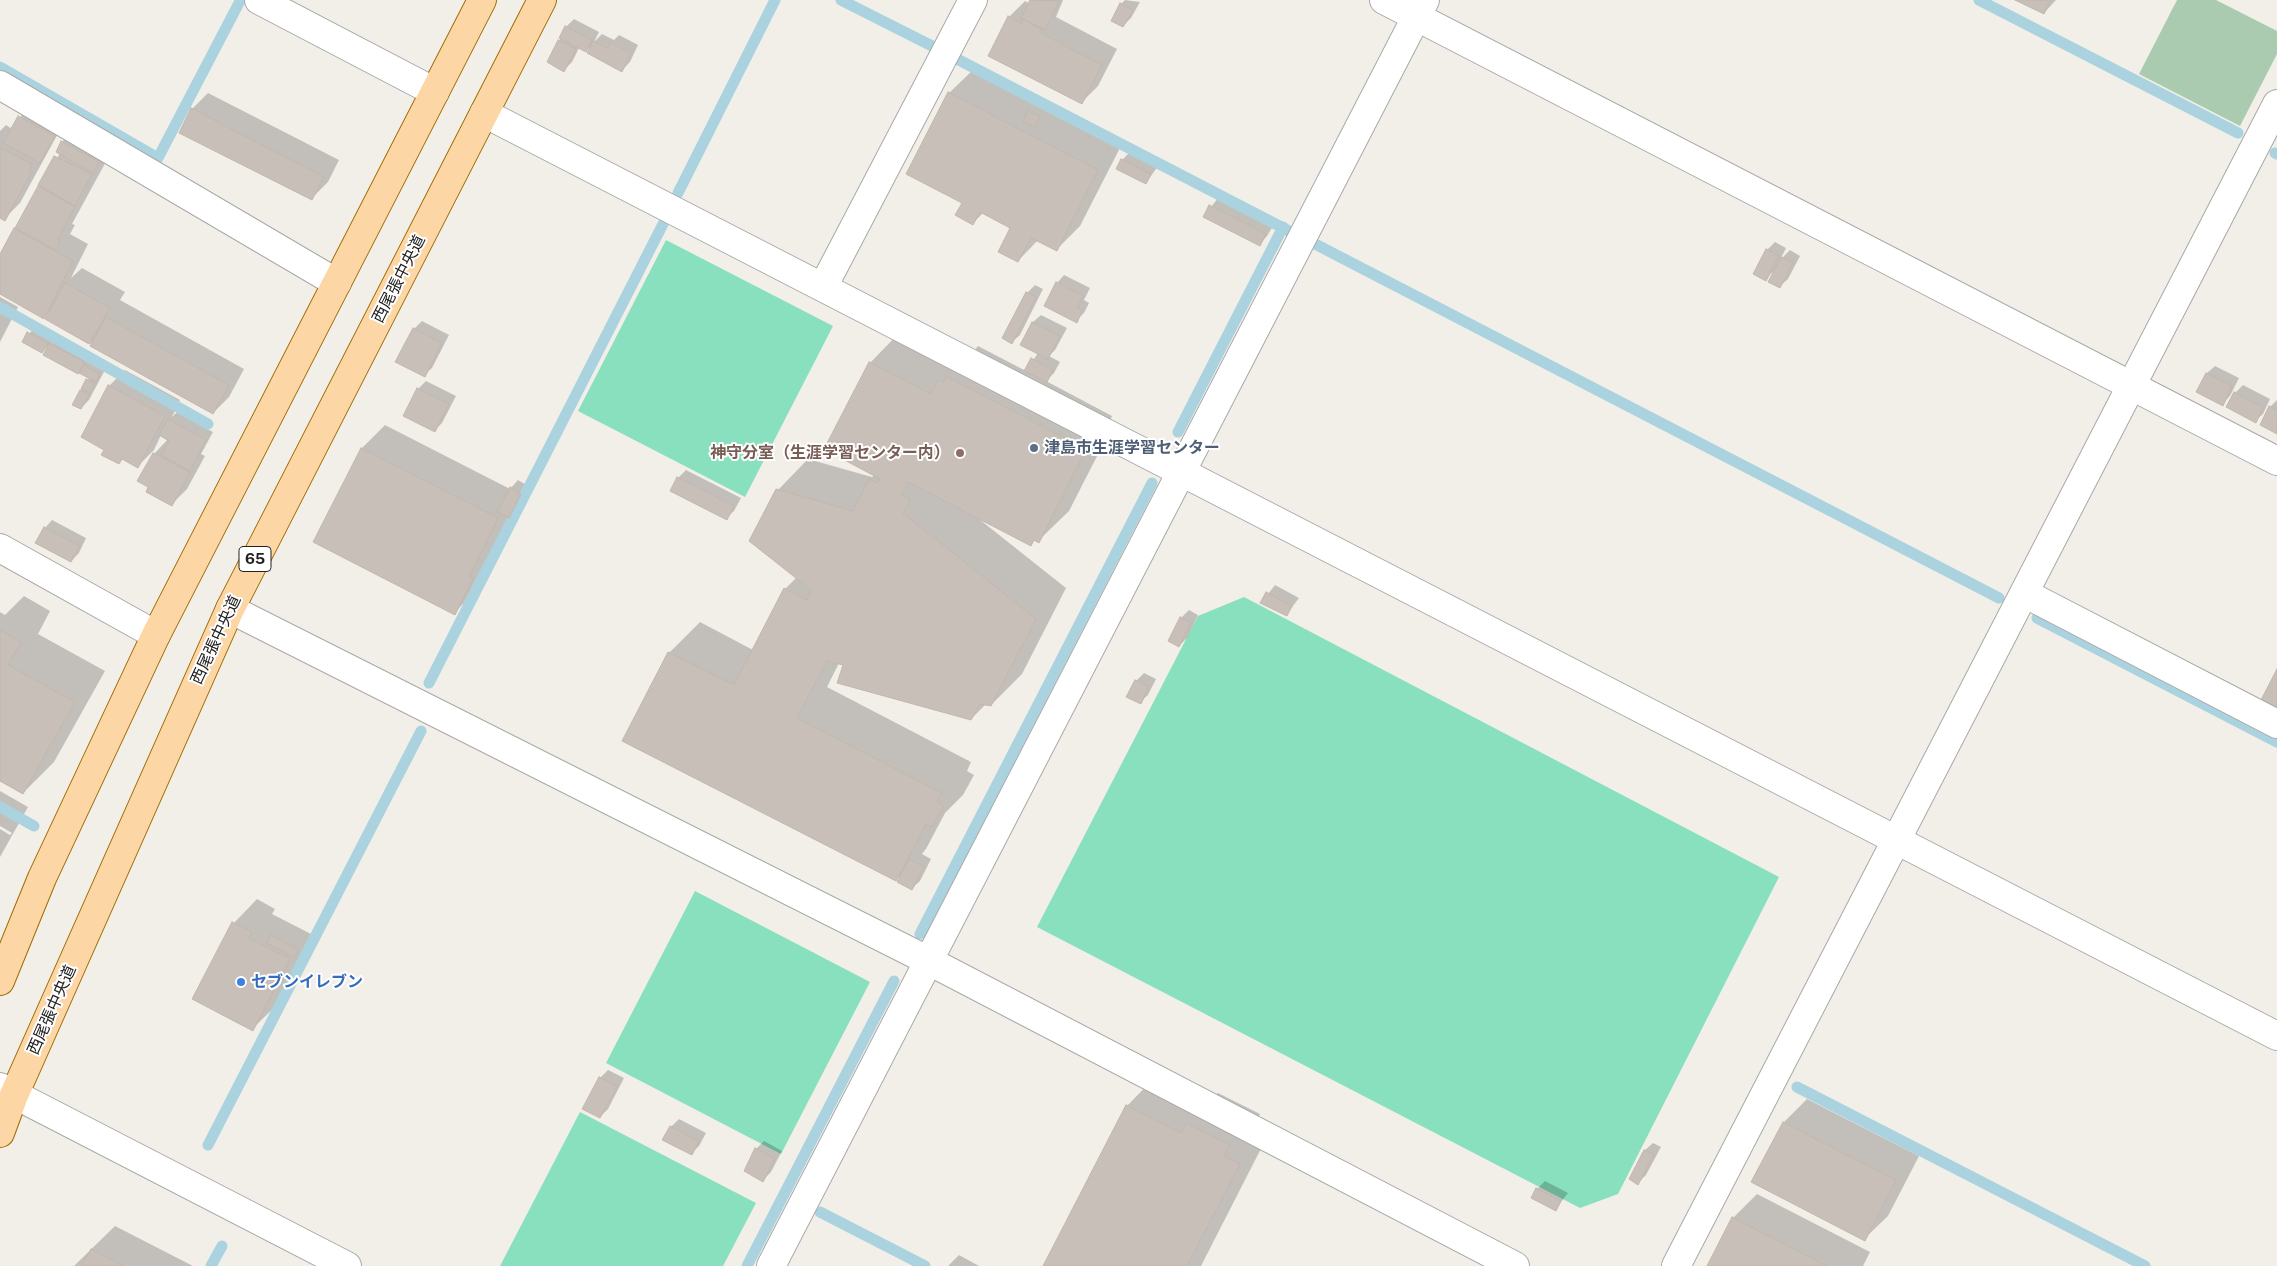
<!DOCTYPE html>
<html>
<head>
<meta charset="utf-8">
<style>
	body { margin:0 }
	canvas { display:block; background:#f2efe9 }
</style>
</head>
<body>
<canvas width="2277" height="1266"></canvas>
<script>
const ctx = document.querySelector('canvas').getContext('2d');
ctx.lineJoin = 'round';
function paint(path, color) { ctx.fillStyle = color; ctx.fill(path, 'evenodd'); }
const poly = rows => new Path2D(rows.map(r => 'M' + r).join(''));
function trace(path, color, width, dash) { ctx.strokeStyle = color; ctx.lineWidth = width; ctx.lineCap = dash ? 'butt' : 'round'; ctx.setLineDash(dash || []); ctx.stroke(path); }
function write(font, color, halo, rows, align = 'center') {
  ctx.font = font + ' "Public Sans","Noto Sans JP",sans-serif'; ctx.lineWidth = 4; ctx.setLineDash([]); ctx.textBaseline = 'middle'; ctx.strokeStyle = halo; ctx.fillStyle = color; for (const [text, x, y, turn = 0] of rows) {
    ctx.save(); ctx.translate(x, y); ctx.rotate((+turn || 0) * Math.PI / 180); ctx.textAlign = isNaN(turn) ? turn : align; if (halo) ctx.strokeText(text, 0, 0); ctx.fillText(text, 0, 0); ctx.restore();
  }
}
const cemetery = poly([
	[2177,0,2216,0,2277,31,2277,54,2240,126,2139,74]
]);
const pitch = poly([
	[666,240,833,326,745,497,578,411],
	[1244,597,1779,877,1618,1194,1580,1208,1037,927,1198,616],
	[695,891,870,982,781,1154,606,1063],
	[580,1112,756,1203,723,1266,500,1266]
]);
const shadow = poly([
	[1032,0,1063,0,1056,17,1117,49,1098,86,1082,102,1009,17,1025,1,1030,4],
	[1125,0,1140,2,1131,18,1123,26,1121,4],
	[2018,0,2056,0,2044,13],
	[574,19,599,32,594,42,602,34,614,40,619,35,638,45,630,62,622,70,593,44,586,51,579,48,572,62,564,70,559,41,566,27],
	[973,70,1121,146,1080,226,1056,250,1038,240,1018,261,1012,227,983,213,973,223,963,202,949,93],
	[208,93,339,160,328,182,312,198,192,109],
	[26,109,61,128,20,203,4,219,0,217,0,131,6,125,12,129],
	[70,134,108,158,72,224,75,225,70,234,88,244,71,278,82,268,125,292,120,300,244,369,229,397,213,413,47,319,51,310,44,317,0,293,0,257,60,153,57,151,62,142],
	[1130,152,1158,166,1146,183,1122,160],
	[1218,198,1273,226,1267,236,1260,244,1204,216],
	[1775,242,1786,248,1780,260,1790,250,1800,256,1788,279,1780,286,1775,270,1765,279,1767,250],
	[1064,275,1090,288,1084,300,1089,303,1084,313,1076,321,1057,283],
	[1035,285,1043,289,1020,335,1012,342,1004,338,1027,293],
	[0,297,18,307,0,342],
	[1041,315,1067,328,1055,350,1049,356,1060,362,1054,373,1046,381,1112,416,1110,421,1114,423,1069,511,1038,541,1035,540,1031,544,979,519,1066,588,1022,674,991,705,986,704,971,719,839,663,827,687,971,762,967,771,974,775,963,795,945,813,926,849,922,854,931,859,920,881,912,888,903,873,896,880,669,653,700,622,753,650,785,589,797,577,778,490,808,459,872,477,875,475,870,363,900,332,973,352,978,346,1026,371,1038,353,1022,345,1033,322],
	[422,321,449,335,432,368,424,375,414,329],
	[36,325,55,335,51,344,58,336,91,354,90,357,107,366,89,400,81,408,81,391,90,377,45,354,49,344,42,352,23,342],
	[2215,366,2239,378,2230,396,2222,404,2198,392,2207,373],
	[125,370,180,400,172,417,177,412,213,432,201,454,205,456,187,489,171,505,150,487,154,454,168,439,161,435,154,450,138,466,123,458,119,463,106,449,109,386],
	[426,381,456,396,442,423,434,431,418,389],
	[2243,385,2270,399,2263,414,2255,421,2235,393],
	[2277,400,2277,432,2270,407],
	[385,425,510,489,518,480,528,486,491,553,496,556,478,589,454,613,362,448],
	[686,470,741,498,734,511,726,518,678,478],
	[52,520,86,538,79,553,71,561,45,528],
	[1275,585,1299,598,1286,615,1262,602],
	[24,596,50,611,38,634,105,671,54,762,23,793,0,780,0,612,5,615],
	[1189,610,1198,615,1187,638,1179,646,1170,641,1181,618],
	[1144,673,1156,679,1148,695,1140,702,1136,681],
	[0,791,28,807,0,857,0,829,10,835,12,833,0,826],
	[257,899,275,909,272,914,313,935,276,1006,252,1029,234,923],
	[608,1070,624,1078,608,1109,600,1117,600,1078],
	[1157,1075,1209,1102,1218,1093,1260,1114,1254,1125,1269,1133,1201,1266,1044,1266,1127,1106],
	[1807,1099,1919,1156,1888,1216,1864,1239,1784,1122],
	[679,1119,706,1133,699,1146,691,1154,671,1127],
	[764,1141,782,1151,771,1172,763,1180,745,1171,756,1149],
	[1653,1143,1661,1147,1646,1175,1638,1183,1630,1179,1645,1150],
	[1545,1181,1568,1193,1555,1210,1537,1189],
	[1757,1194,1870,1252,1863,1266,1708,1266,1733,1218],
	[115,1226,193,1266,74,1266],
	[959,1255,979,1266,948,1266]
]);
const stream = poly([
	[841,0,932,46],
	[1979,0,2238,133],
	[957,59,1289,231],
	[0,67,158,158,240,1],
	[2275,153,2277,154],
	[678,193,775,0],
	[1317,245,1999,598],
	[0,307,208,424],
	[1178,432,1283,227],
	[2037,618,2277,742],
	[429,683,663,224],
	[0,807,34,826],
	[920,934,1152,483],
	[1797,1087,2145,1266],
	[208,1145,421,731],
	[820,1212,925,1266],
	[211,1266,222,1246],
	[747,1266,894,981]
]);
const building = poly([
	[1030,0,1059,1,1045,30,1021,18,1030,0],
	[2015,0,2051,0,2044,14,2015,0],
	[1120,3,1133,10,1123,27,1111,21,1120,3],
	[1008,16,1021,23,1023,19,1043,30,1041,33,1102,65,1082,104,988,56,1008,16],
	[565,26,592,40,586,52,559,38,565,26],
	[558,40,576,49,564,72,547,62,558,40],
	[593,41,608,48,610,42,631,53,622,72,587,53,593,41],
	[948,92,1098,170,1057,251,1031,238,1018,262,998,252,1010,228,980,212,973,225,955,215,962,203,906,174,948,92],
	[191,108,324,177,312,200,179,133,191,108],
	[1028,111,1040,117,1035,127,1023,121,1028,111],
	[18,116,55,136,40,163,3,143,18,116],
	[61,141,99,162,93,173,56,152,61,141],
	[0,147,32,164,29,170,32,171,5,221,0,218,0,147],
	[54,156,92,174,75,206,38,185,54,156],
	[1121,159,1151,174,1146,184,1116,169,1121,159],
	[38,186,75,207,57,240,60,242,55,250,15,228,38,186],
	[1209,205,1266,234,1260,246,1203,217,1209,205],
	[14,228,73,261,44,319,0,294,0,254,14,228],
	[1766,249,1779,256,1766,281,1753,274,1766,249],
	[1781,257,1793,263,1780,288,1768,282,1781,257],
	[1056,282,1083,296,1077,308,1082,311,1077,323,1044,306,1056,282],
	[65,283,110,308,89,344,45,319,65,283],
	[1026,292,1036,297,1012,344,1002,338,1026,292],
	[106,317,229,385,213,414,90,346,106,317],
	[1032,322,1060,336,1048,359,1020,345,1032,322],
	[413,328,442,343,425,377,395,362,413,328],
	[27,332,48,343,42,353,22,342,27,332],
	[49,343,85,362,78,374,43,355,49,343],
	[1031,358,1053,370,1047,382,1024,371,1031,358],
	[869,362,931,394,938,380,943,382,946,376,1082,447,1080,451,1084,454,1039,543,1034,540,1031,546,908,482,902,495,910,500,903,513,1036,619,991,706,980,704,971,720,837,683,843,665,827,661,797,718,942,793,937,802,944,806,932,827,926,824,896,881,622,741,668,652,734,685,784,588,807,600,811,590,749,541,776,489,853,511,869,479,877,483,880,479,824,449,869,362],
	[84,365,100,374,96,382,79,373,84,365],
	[2206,373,2232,386,2223,406,2196,392,2206,373],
	[86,379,95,383,90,393,81,389,86,379],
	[108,385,165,416,138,468,122,459,119,464,101,455,104,450,81,437,108,385],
	[417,388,449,404,435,432,403,416,417,388],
	[80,390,89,395,81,409,72,405,80,390],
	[2234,392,2263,407,2256,423,2226,407,2234,392],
	[2269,406,2277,410,2277,434,2260,425,2269,406],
	[168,419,206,440,190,471,161,455,169,441,159,435,168,419],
	[361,448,498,518,469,577,473,579,455,615,313,542,361,448],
	[153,453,190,472,172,506,146,492,148,487,137,481,153,453],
	[677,477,734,506,727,520,670,491,677,477],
	[510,487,521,494,509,518,497,512,510,487],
	[44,527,80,546,71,562,35,543,44,527],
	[1266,592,1292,606,1287,616,1260,603,1266,592],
	[1180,617,1191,623,1179,647,1168,641,1180,617],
	[0,630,21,642,8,665,75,702,23,794,0,781,0,630],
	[2277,669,2277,709,2261,700,2277,669],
	[1135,680,1149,687,1141,704,1126,697,1135,680],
	[909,859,924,867,912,890,897,882,909,859],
	[232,922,252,932,249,938,290,959,253,1031,192,999,232,922],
	[271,935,298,950,294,958,267,943,271,935],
	[599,1077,617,1086,600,1118,582,1109,599,1077],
	[1126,1105,1181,1133,1186,1123,1230,1145,1224,1156,1240,1164,1187,1266,1043,1266,1126,1105],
	[1783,1122,1896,1180,1865,1241,1751,1182,1783,1122],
	[670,1126,699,1141,692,1155,662,1140,670,1126],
	[755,1148,775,1159,763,1182,744,1171,755,1148],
	[1644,1150,1654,1155,1638,1185,1629,1179,1644,1150],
	[1536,1188,1561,1201,1556,1211,1531,1198,1536,1188],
	[1732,1217,1827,1266,1707,1266,1732,1217],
	[91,1249,124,1266,81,1266,91,1249]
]);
const minor = poly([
	[259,0,435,92],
	[1384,0,2277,461],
	[0,85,337,283],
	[484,113,2277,1036],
	[823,287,973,0],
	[0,548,156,635],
	[2024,593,2277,724],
	[230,609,929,961,1515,1266],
	[0,1087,347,1266],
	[771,1266,1425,0],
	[1676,1266,2277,104]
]);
const major = poly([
	[0,981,42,878,156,635,482,0],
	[0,1133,14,1095,230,609,542,0]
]);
const markers = [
	[1034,448,5,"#5c6f8a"],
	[960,453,5,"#8d6e63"],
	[241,982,5,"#3f7fe0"]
];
const shields = [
	[255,559,32]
];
const shieldNames = [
	["65",255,559]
];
const streetNames = [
	["西尾張中央道",399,279,-63],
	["西尾張中央道",216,640,-65],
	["西尾張中央道",52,1010,-66]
];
const serviceNames = [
	["津島市生涯学習センター",1044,448]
];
const educationNames = [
	["神守分室（生涯学習センター内）",950,453]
];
const shopNames = [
	["セブンイレブン",251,982]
];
paint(cemetery, '#aacbaf');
paint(pitch, '#88e0be');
paint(shadow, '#0003');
trace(stream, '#aad3df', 11);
paint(building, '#c7bfb8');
trace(building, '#c4b6ab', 1);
trace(minor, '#a9a9a9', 30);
trace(major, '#a06b00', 30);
trace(minor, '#fff', 28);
trace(major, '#fcd6a4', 28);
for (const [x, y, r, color] of markers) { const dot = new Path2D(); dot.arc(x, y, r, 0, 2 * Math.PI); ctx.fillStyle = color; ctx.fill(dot); trace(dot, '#fff', 2); }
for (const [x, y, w] of shields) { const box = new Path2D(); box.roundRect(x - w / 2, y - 12.5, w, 25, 4); ctx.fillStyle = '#fff'; ctx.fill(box); trace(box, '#222', 1); }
write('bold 15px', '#222', null, shieldNames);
write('16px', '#222', '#fff', streetNames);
write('bold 16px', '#4e5e75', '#fff', serviceNames, 'left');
write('bold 16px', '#785e54', '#fff', educationNames, 'right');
write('bold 16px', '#366cbe', '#fff', shopNames, 'left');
</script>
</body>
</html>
